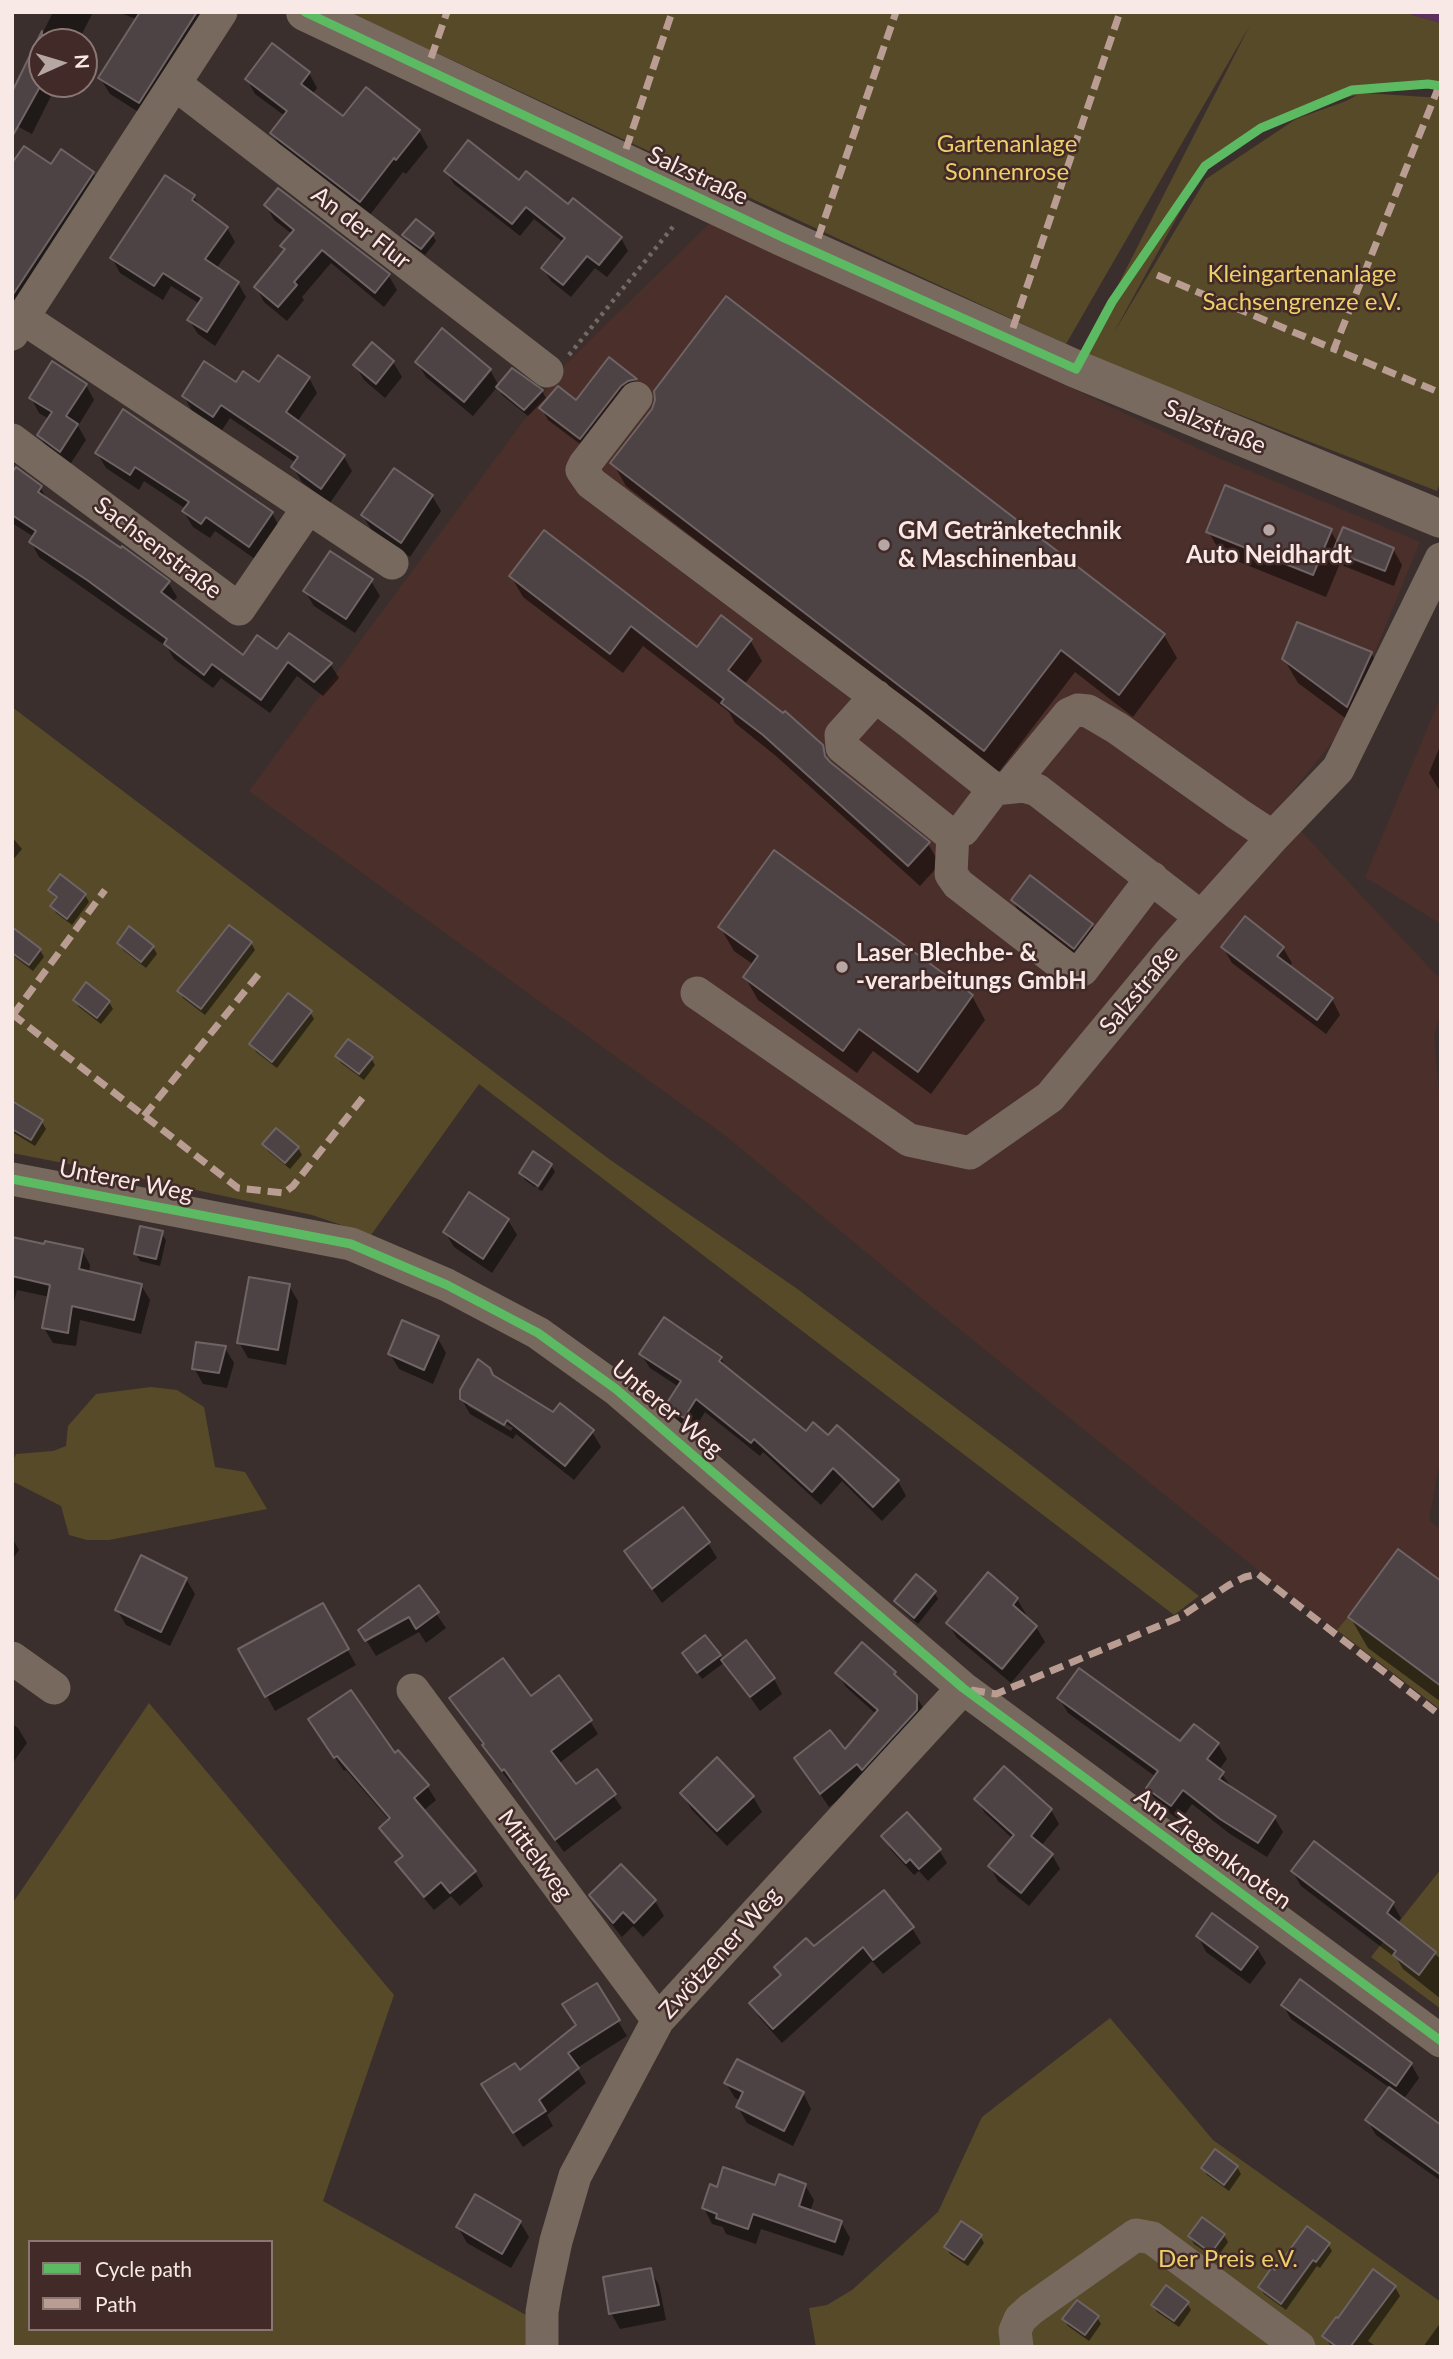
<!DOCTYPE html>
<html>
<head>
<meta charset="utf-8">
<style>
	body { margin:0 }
	#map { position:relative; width:1453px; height:2359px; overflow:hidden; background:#3b2f2d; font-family:Lato,sans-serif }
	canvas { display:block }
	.frame { position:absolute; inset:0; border:14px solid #f8e8e6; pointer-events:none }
	.legend { position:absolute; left:28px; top:2240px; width:245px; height:91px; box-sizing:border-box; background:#412a27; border:2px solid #8a7673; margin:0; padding:9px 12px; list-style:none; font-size:21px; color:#f8e8e6 }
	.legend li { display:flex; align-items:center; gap:14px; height:35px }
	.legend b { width:35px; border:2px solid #8a7673 }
	.north { position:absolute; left:28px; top:28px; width:70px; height:70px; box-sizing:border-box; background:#412a27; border:2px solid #8a7673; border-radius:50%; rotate:86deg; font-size:19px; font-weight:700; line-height:28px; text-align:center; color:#f8e8e6 }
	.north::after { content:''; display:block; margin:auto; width:24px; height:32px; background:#b6a7a5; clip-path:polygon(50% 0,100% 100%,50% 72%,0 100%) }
</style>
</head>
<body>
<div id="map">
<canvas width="1453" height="2359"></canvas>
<div class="frame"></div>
<ul class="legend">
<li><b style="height:9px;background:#5cba63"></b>Cycle path</li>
<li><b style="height:9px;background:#b99d93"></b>Path</li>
</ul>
<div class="north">N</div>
</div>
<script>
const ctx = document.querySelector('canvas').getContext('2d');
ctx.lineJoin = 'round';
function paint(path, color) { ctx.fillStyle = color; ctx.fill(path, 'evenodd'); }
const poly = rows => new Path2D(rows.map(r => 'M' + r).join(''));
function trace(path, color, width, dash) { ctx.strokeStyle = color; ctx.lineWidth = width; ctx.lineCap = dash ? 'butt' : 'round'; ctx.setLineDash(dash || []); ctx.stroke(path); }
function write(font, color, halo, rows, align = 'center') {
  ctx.font = font + ' Lato,sans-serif'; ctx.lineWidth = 5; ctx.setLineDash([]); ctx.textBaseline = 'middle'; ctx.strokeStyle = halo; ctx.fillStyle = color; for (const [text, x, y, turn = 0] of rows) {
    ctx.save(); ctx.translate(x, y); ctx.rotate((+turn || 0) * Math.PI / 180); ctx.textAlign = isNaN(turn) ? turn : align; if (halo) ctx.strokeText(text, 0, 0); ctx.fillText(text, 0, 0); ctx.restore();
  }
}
const built = poly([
	[715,218,1214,456,1420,542,1344,727,1279,808,1441,980,1441,1011,1434,1036,1441,1118,1441,1454,1429,1520,1441,1530,1441,1710,1253,1566,931,1306,727,1137,249,791,565,365],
	[1441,696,1441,924,1365,877]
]);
const green = poly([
	[348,12,1403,12,1441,23,1441,86,1428,84,1365,93,1441,98,1441,480,1437,491,1083,354,1250,25,1066,344],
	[1357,95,1346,101,1296,119,1206,179,1113,334,1205,166,1261,128,1316,104],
	[12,707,609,1159,796,1288,1017,1454,1199,1596,1174,1615,479,1084,371,1235,312,1215,140,1178,12,1153],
	[151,1387,177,1390,204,1407,215,1467,245,1472,267,1509,109,1540,87,1540,69,1535,61,1506,12,1481,12,1463,16,1454,53,1451,66,1446,68,1426,96,1394],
	[1348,1617,1441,1686,1441,1710,1337,1630],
	[149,1703,394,1995,323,2201,533,2319,528,2347,12,2347,12,1904],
	[30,2242,271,2242,271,2329,30,2329],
	[1441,1869,1441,2009,1371,1957],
	[1110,2018,1213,2140,1441,2302,1441,2347,816,2347,809,2308,827,2305,852,2290,938,2212,982,2117]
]);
const water = poly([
	[1403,12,1441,12,1441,23]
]);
const shadow = poly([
	[53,12,93,12,78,42,42,42,42,84,57,84,32,134,15,125,12,96],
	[118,12,209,12,148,118,110,94,100,78,136,19],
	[309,73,317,88,312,95,343,118,366,89,419,131,428,147,406,174,403,172,369,216,281,148,272,133,285,116,255,94,247,79],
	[12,166,51,166,93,173,103,190,12,325],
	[446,171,519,182,568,207,621,238,628,251,607,277,595,268,571,297,551,281,543,268,563,242,534,219,520,236,454,184],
	[279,190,389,276,397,290,384,307,331,263,302,297,304,300,287,321,264,302,256,287,286,251,283,246,292,234,274,220,266,205],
	[194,197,201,209,227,228,235,242,216,269,238,283,246,297,215,346,198,334,189,320,200,304,171,286,163,300,120,273,112,258],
	[432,234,436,241,425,255,408,242,404,235],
	[610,359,636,380,642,391,588,450,548,420,541,408,576,402],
	[393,362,402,377,385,398,364,380,355,365],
	[417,362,490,370,499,386,542,391,546,398,528,416,502,395,498,386,473,416,426,377],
	[309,378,317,393,297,422,344,457,352,471,330,503,302,482,293,467,296,463,230,418,222,430,192,411,184,396],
	[86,385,94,400,78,426,86,440,69,466,48,450,39,435,49,419,39,413,31,398],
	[97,453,272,513,280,528,258,561,215,531,210,538,193,527,184,512,186,509,144,481,139,490,106,468],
	[613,463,1164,635,1177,658,1133,717,1075,672,998,773,626,486],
	[12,466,40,487,48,501,168,582,177,597,172,603,243,658,330,664,339,678,323,696,297,676,270,713,221,678,213,688,174,659,167,647,39,557,31,542,34,537,12,523],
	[432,496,441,511,410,557,372,531,363,516],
	[1330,530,1338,543,1393,549,1402,565,1394,586,1344,566,1341,561,1326,597,1222,555,1208,531],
	[511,576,697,649,750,640,762,661,744,685,821,746,833,767,928,844,940,864,920,886,776,756,735,723,729,712,643,646,623,673,523,597],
	[371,581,380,596,355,633,314,606,305,591],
	[1371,653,1384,676,1360,729,1298,683,1284,659],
	[1441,744,1441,793,1429,773],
	[12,837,22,849,12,861],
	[60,876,85,895,89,902,72,925,56,913,52,906,57,900,50,890],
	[1013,901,1092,925,1100,940,1083,963,1021,916],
	[720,927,972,996,985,1020,931,1094,873,1051,857,1073,758,1000,745,977,754,965,734,951],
	[12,935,40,950,44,957,33,971,12,955],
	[119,943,153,947,157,954,146,968,123,950],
	[251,943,255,950,205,1015,183,998,179,991],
	[1223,947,1283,948,1292,963,1289,967,1332,999,1340,1015,1326,1034,1232,963],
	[75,1000,109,1002,113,1009,101,1024,79,1007],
	[310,1012,314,1019,277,1068,256,1052,252,1045],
	[337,1056,371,1058,375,1065,364,1080,341,1063],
	[15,1105,42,1122,46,1129,35,1146,12,1132,12,1109],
	[264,1144,298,1148,302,1155,290,1169,268,1151],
	[551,1165,535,1187,525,1180,521,1173],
	[552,1167,555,1172,542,1191,538,1189],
	[508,1220,517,1235,492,1273,454,1247,445,1232],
	[161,1233,166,1240,160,1266,140,1261,136,1254],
	[12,1239,82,1250,90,1265,89,1273,141,1285,150,1300,141,1334,80,1320,76,1346,53,1343,44,1328,50,1297,17,1290,12,1309],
	[289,1286,298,1301,286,1365,248,1358,239,1342],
	[437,1337,446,1353,433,1384,399,1369,390,1354],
	[225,1348,234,1363,227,1388,203,1384,194,1368],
	[641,1354,721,1358,727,1369,806,1433,828,1437,898,1481,906,1496,882,1521,842,1481,821,1505,763,1452,760,1456,705,1412,693,1431,675,1420,666,1405,679,1387,650,1368],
	[495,1379,553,1414,592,1432,601,1447,574,1480,516,1434,513,1439,470,1414,461,1398],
	[468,1402,513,1428,511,1431,468,1406],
	[12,1538,19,1550,12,1560],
	[708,1543,717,1558,662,1603,626,1551],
	[186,1579,195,1594,170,1646,126,1625,117,1610],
	[1441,1583,1441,1702,1368,1648,1350,1617],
	[418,1587,446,1628,426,1643,419,1632,376,1656,361,1631],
	[934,1592,938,1599,918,1624,900,1608,896,1601],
	[1017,1599,1026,1614,1024,1617,1036,1627,1045,1642,1011,1683,957,1638,948,1623],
	[322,1605,356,1665,275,1711,241,1649],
	[720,1656,722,1661,774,1679,782,1694,760,1711,725,1662,702,1679,688,1660],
	[837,1673,895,1673,899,1682,916,1696,925,1711,867,1778,829,1807,796,1758,845,1751,876,1714,846,1687],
	[452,1698,530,1698,590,1721,598,1734,558,1764,575,1787,596,1771,622,1808,564,1852,513,1781,511,1783,492,1759],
	[1059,1698,1181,1744,1218,1744,1227,1759,1219,1770,1232,1788,1274,1817,1283,1832,1267,1857,1230,1834,1192,1804,1180,1821,1157,1803,1148,1788,1156,1777,1068,1713],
	[12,1724,18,1728,27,1743,12,1764],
	[319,1734,395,1755,427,1786,436,1800,423,1811,475,1872,483,1886,460,1906,451,1896,434,1910,406,1877,398,1863,403,1858,381,1828,390,1821,346,1770,344,1771],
	[683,1794,753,1797,762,1812,727,1846,691,1809],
	[977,1800,1051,1810,1059,1824,1041,1846,1052,1855,1060,1869,1029,1906,998,1881,990,1867,1013,1839,985,1813],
	[884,1837,939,1850,947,1863,928,1881,919,1871,914,1875,891,1850],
	[1314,1843,1393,1904,1401,1918,1397,1924,1441,1959,1441,1999,1403,1969,1397,1959,1301,1886,1293,1872],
	[621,1866,655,1901,664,1916,643,1937,633,1926,622,1937,600,1910,591,1895],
	[883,1893,912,1928,921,1943,883,1974,872,1961,782,2043,760,2018,751,2003,782,1976,776,1967,814,1949],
	[1198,1936,1257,1948,1266,1963,1250,1984,1206,1952],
	[596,1985,627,2036,577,2068,586,2083,547,2115,553,2126,523,2147,492,2100,577,2026],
	[1283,2005,1411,2064,1419,2078,1403,2100,1441,2127,1441,2181,1376,2135,1367,2120,1390,2088,1291,2019],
	[726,2083,803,2093,811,2109,793,2146,747,2123,738,2107,741,2101,735,2098],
	[1237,2167,1241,2174,1229,2191,1207,2175,1203,2168],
	[805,2185,814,2200,810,2212,841,2222,850,2238,843,2256,761,2229,756,2244,726,2234,723,2227,712,2224,704,2208,718,2189],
	[520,2222,529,2237,511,2268,467,2243,458,2227],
	[1224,2235,1228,2242,1216,2259,1194,2244,1190,2237],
	[980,2236,984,2243,968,2266,950,2254,946,2247],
	[1328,2244,1332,2251,1320,2268,1317,2266,1286,2310,1264,2294,1260,2287,1276,2272],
	[650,2270,659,2285,666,2320,620,2329,611,2313],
	[1395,2287,1400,2296,1368,2341,1377,2347,1330,2345,1325,2336],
	[1187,2303,1191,2310,1179,2327,1157,2312,1153,2305],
	[1097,2317,1101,2324,1089,2341,1068,2326,1064,2319],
	[1441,2322,1441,2347,1423,2347]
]);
const building = poly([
	[140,12,197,12,139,103,98,78,140,12],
	[42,31,42,83,12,137,12,92,42,31],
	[272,43,310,72,301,84,343,116,366,87,420,130,396,160,394,158,360,202,270,133,287,111,245,79,272,43],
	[468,140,519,180,526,171,568,204,573,198,622,237,599,265,587,256,563,285,541,268,565,238,526,207,512,224,444,171,468,140],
	[24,146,51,164,61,149,94,172,12,296,12,163,24,146],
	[165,175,195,195,192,200,228,227,205,259,239,282,207,332,187,320,202,298,163,273,154,286,110,258,165,175],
	[278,188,390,274,375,293,322,250,294,282,297,285,278,307,254,287,285,249,280,246,294,230,264,205,278,188],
	[416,219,434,233,421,249,402,235,416,219],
	[726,296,1165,634,1119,695,1061,650,984,751,610,463,652,409,655,400,654,391,726,296],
	[442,328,491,369,464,402,415,362,442,328],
	[372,342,394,361,376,384,353,365,372,342],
	[278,355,310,377,286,412,345,455,321,489,291,467,298,457,221,405,213,417,182,396,204,361,236,382,243,371,259,382,278,355],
	[609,357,637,379,628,381,621,386,580,439,539,408,558,386,576,400,609,357],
	[52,361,87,384,66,416,78,424,60,452,37,435,52,412,29,398,52,361],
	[512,368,543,390,524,410,496,387,512,368],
	[123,409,273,512,249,547,206,517,201,524,182,511,189,502,135,467,130,475,95,453,123,409],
	[16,467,42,486,38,492,121,548,122,546,170,581,161,592,243,655,257,635,277,649,289,633,332,663,314,682,288,662,261,700,212,664,204,675,164,644,167,639,87,580,29,542,36,531,12,515,12,473,16,467],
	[394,468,433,495,401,543,361,515,394,468],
	[1225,485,1332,529,1313,575,1206,532,1225,485],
	[1343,527,1394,548,1385,571,1333,551,1343,527],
	[544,530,697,647,721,615,752,639,728,670,783,713,785,711,823,745,825,756,830,762,930,842,908,866,763,735,721,703,724,699,631,626,610,654,509,576,544,530],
	[330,551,373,579,346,619,303,591,330,551],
	[1297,622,1372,652,1347,707,1282,659,1297,622],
	[774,850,973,995,918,1072,859,1029,843,1051,743,977,758,956,718,927,774,850],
	[60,874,86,894,67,919,50,906,57,897,48,890,60,874],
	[1030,875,1093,924,1074,949,1011,900,1030,875],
	[1245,916,1284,947,1277,956,1333,998,1317,1020,1221,947,1245,916],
	[229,925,252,942,201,1009,177,991,229,925],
	[129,926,154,946,141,962,117,943,129,926],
	[12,927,41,949,29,965,12,953,12,927],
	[86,982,110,1001,97,1018,73,1000,86,982],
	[288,993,312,1011,272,1062,249,1044,288,993],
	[348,1039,373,1057,359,1074,335,1056,348,1039],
	[12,1101,43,1120,31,1140,12,1129,12,1101],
	[276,1128,299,1147,285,1163,262,1144,276,1128],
	[533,1151,552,1164,538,1186,519,1173,533,1151],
	[469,1192,509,1219,483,1259,443,1232,469,1192],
	[140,1226,163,1231,156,1259,134,1254,140,1226],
	[12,1237,44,1244,45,1241,83,1249,79,1269,142,1284,134,1320,72,1306,68,1333,42,1328,50,1285,12,1276,12,1237],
	[249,1277,290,1284,278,1350,237,1343,249,1277],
	[664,1317,722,1357,719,1361,806,1431,813,1422,828,1435,837,1425,899,1480,873,1507,833,1468,812,1492,754,1439,751,1443,696,1399,684,1418,665,1406,681,1381,639,1354,664,1317],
	[402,1320,439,1336,424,1370,388,1354,402,1320],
	[196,1342,226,1346,219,1373,192,1369,196,1342],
	[478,1359,490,1368,493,1375,553,1412,560,1403,594,1430,565,1466,507,1420,504,1425,460,1399,460,1390,478,1359],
	[683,1507,710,1542,652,1589,624,1551,683,1507],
	[1398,1549,1441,1581,1441,1686,1348,1617,1398,1549],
	[141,1555,187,1578,161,1632,115,1610,141,1555],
	[988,1572,1018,1598,1013,1605,1037,1626,1002,1669,946,1623,988,1572],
	[916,1574,936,1591,914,1618,894,1601,916,1574],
	[419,1585,439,1612,416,1629,409,1617,365,1641,358,1630,419,1585],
	[323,1603,349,1649,265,1697,238,1649,323,1603],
	[705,1635,721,1655,697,1673,682,1653,705,1635],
	[746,1640,775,1678,750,1697,721,1660,746,1640],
	[862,1642,896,1672,894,1674,917,1695,917,1710,862,1770,857,1764,820,1794,794,1758,830,1730,845,1749,878,1710,835,1673,862,1642],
	[503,1658,531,1696,559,1675,592,1720,551,1751,576,1784,597,1769,616,1794,555,1840,504,1769,502,1771,482,1745,484,1744,449,1698,503,1658],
	[1079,1668,1180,1741,1194,1724,1219,1743,1207,1759,1224,1772,1219,1779,1276,1816,1258,1843,1220,1819,1183,1790,1171,1806,1146,1788,1158,1771,1057,1698,1079,1668],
	[351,1690,395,1753,398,1750,429,1785,414,1798,476,1871,450,1893,441,1882,424,1897,395,1862,403,1856,379,1828,390,1818,337,1756,334,1758,308,1719,351,1690],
	[717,1757,754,1796,717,1831,680,1793,717,1757],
	[1004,1766,1052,1809,1031,1836,1053,1854,1021,1893,988,1866,1014,1835,974,1799,1004,1766],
	[907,1812,941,1849,919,1869,910,1859,906,1863,881,1836,907,1812],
	[1314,1841,1394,1902,1387,1913,1436,1952,1419,1975,1393,1955,1396,1951,1291,1871,1314,1841],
	[621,1864,656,1900,634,1923,623,1912,613,1923,589,1895,621,1864],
	[884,1890,914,1927,873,1960,863,1947,773,2029,749,2003,781,1975,774,1967,806,1938,814,1946,884,1890],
	[1212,1913,1258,1947,1241,1970,1196,1936,1212,1913],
	[1300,1979,1412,2063,1396,2086,1281,2005,1300,1979],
	[597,1983,620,2020,568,2053,579,2068,539,2100,546,2111,513,2133,481,2084,515,2063,520,2070,576,2025,562,2004,597,1983],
	[737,2059,804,2092,784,2131,736,2107,743,2092,724,2083,737,2059],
	[1389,2087,1441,2125,1441,2175,1365,2120,1389,2087],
	[1215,2149,1238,2166,1224,2185,1201,2168,1215,2149],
	[723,2167,775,2185,779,2174,806,2184,799,2206,842,2221,835,2242,753,2214,748,2229,716,2218,717,2214,702,2208,710,2184,717,2187,723,2167],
	[475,2194,521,2221,502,2254,456,2227,475,2194],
	[1202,2217,1225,2234,1211,2253,1188,2236,1202,2217],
	[961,2221,982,2235,964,2260,944,2247,961,2221],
	[1307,2226,1330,2243,1316,2262,1313,2260,1281,2304,1258,2287,1272,2267,1275,2270,1307,2226],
	[651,2268,659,2305,609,2314,603,2277,651,2268],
	[1373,2269,1396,2286,1350,2347,1337,2347,1322,2336,1336,2317,1338,2318,1373,2269],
	[1166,2285,1189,2302,1174,2321,1151,2305,1166,2285],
	[1077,2300,1099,2316,1085,2335,1062,2319,1077,2300]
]);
const path = poly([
	[569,355,676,223]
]);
const minor = poly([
	[175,84,547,371],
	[23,318,392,563],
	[12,334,221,12],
	[636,398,585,464,582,470,591,483,911,723,994,789,1023,786,1037,790,1201,917],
	[12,440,239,609,308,508],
	[876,696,841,735,842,747,946,831,953,833,963,830,994,789],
	[1009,787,1069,714,1078,710,1088,711,1117,728,1238,814,1273,837],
	[953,833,951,874,958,884,1073,973,1082,970,1152,878],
	[697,993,909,1140,970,1153,1050,1097,1171,951,1273,837,1338,769,1441,559],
	[12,1179,351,1244,447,1285,538,1333,616,1389,963,1688,1441,2041],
	[12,1658,54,1688],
	[413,1690,658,2020],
	[542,2347,542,2312,546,2288,556,2241,575,2176,658,2020,963,1688],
	[1017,2347,1015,2331,1020,2319,1031,2309,1136,2235,1152,2238,1299,2347]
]);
const major = poly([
	[305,12,782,237,1076,369,1441,519]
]);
const quiet = poly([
	[431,58,447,12],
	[1439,86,1334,349,1441,393],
	[626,149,672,12],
	[818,238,896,12],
	[1157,275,1334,349],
	[1013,328,1120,12],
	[12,1014,238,1188,284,1193,293,1186,364,1096],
	[13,1015,105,890],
	[144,1116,262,970],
	[971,1690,996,1694,1180,1617,1229,1585,1245,1577,1258,1574,1441,1716]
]);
const cycleway = poly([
	[305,12,782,237,1076,369,1112,302,1205,166,1261,128,1352,90,1428,84,1441,86],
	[12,1179,351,1244,447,1285,538,1333,616,1389,963,1688,1441,2041]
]);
const markers = [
	[1269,530,7,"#b6a7a5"],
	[884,545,7,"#b6a7a5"],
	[842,967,7,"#b6a7a5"]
];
const parkNames = [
	["Gartenanlage",1007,144],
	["Sonnenrose",1007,172],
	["Kleingartenanlage",1302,274],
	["Sachsengrenze e.V.",1302,302],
	["Der Preis e.V.",1228,2259]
];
const streetNames = [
	["Salzstraße",698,176,25],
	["An der Flur",361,228,38],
	["Salzstraße",1215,427,22],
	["Sachsenstraße",158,548,37],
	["Salzstraße",1139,990,-50],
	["Unterer Weg",126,1181,11],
	["Unterer Weg",667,1409,40],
	["Am Ziegenknoten",1213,1849,36],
	["Mittelweg",535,1855,53],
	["Zwötzener Weg",720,1953,-48]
];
const poiNames = [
	["GM Getränketechnik",898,531],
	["& Maschinenbau",898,559],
	["Auto Neidhardt",1269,555,"center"],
	["Laser Blechbe- &",856,953],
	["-verarbeitungs GmbH",856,981]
];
paint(built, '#4b2f2a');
paint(green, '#574a28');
paint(water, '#5c315d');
paint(shadow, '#0007');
paint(building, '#4d4344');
trace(building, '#6f6465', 2);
trace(path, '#746963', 4.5, [3.5, 5]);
trace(minor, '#77695e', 33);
trace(major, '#796a60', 38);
trace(quiet, '#b99d93', 7, [14, 7]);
trace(cycleway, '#5cba63', 9);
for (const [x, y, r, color] of markers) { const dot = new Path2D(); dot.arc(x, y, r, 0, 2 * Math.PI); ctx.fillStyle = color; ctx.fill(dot); trace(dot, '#412a27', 2.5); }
write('24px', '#efcf69', '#412a27', parkNames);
write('24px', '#f8e8e6', '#412a27', streetNames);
write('bold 24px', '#f8e8e6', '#412a27', poiNames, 'left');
</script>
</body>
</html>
